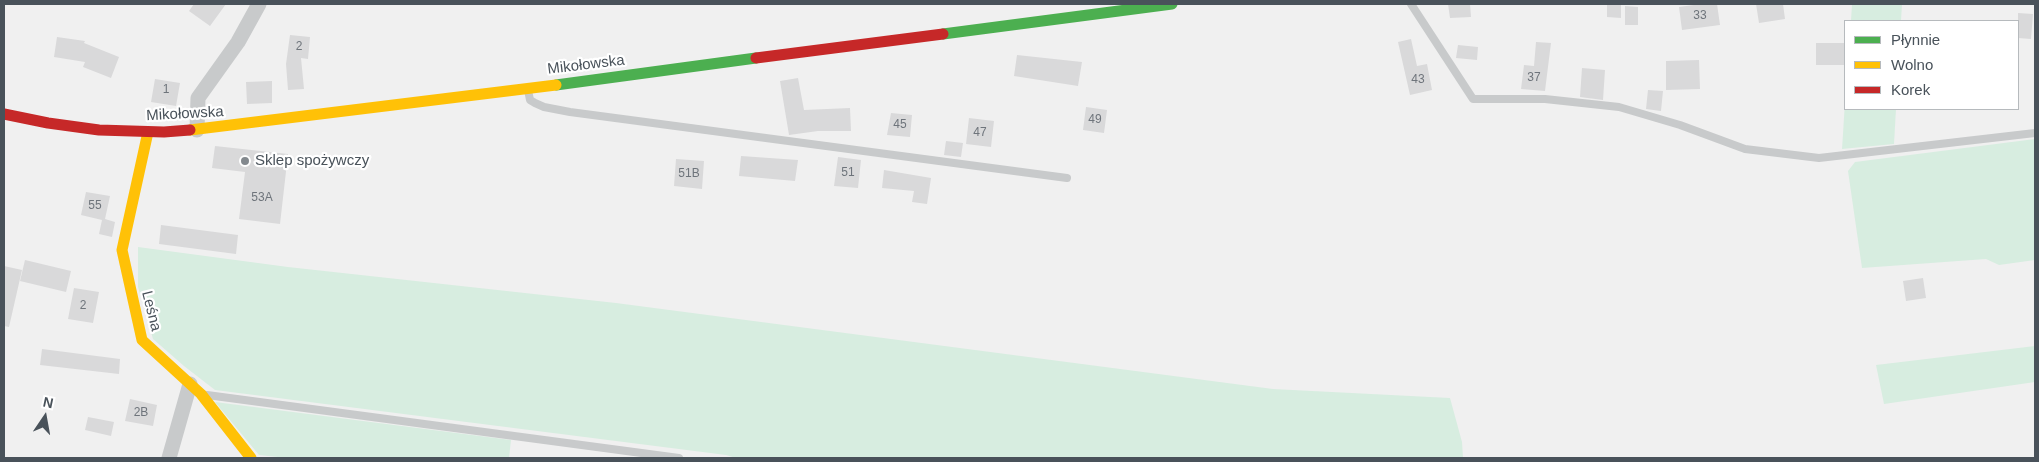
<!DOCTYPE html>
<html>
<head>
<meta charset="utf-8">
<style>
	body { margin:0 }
	#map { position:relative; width:2039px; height:462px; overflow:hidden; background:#f0f0f0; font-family:Arial,sans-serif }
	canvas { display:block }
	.frame { position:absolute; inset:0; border:5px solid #49525a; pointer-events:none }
	.legend { position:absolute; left:1844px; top:20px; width:175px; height:90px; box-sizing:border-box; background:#fff; border:1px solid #b6babd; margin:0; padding:6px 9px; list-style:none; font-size:15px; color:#49525a }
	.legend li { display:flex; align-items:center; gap:10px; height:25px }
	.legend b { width:25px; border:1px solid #b6babd }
	.north { position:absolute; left:20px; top:392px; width:50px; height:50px; -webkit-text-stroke:4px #fff; paint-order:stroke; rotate:12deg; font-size:14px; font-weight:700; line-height:20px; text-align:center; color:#49525a }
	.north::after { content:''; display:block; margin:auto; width:18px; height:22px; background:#49525a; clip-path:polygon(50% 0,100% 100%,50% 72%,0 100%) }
</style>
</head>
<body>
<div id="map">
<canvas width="2039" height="462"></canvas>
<div class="frame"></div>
<ul class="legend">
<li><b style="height:6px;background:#4caf50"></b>Płynnie</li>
<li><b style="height:6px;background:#ffc107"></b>Wolno</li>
<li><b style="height:6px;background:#c62828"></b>Korek</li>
</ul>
<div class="north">N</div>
</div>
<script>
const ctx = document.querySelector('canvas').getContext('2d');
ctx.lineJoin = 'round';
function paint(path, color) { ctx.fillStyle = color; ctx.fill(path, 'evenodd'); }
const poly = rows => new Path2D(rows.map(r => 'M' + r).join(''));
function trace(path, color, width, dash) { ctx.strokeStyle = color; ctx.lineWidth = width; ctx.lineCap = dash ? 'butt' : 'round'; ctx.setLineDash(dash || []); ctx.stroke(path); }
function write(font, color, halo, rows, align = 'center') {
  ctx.font = font + ' Arial,sans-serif'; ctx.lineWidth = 4.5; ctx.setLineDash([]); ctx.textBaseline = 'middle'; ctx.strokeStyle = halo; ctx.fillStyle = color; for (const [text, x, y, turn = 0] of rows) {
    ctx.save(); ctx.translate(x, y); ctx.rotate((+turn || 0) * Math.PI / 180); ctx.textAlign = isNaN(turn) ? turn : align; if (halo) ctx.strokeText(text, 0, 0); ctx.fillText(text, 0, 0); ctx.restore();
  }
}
const green = poly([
	[1852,4,1902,4,1901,21,1851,21],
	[1845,102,1845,109,1896,109,1894,144,1842,149],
	[2035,139,2035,260,1999,265,1986,259,1862,268,1848,171,1855,162],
	[138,247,288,267,616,303,1273,389,1450,398,1462,442,1463,458,736,458,726,455,215,390,184,366,153,339,138,287],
	[2035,346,2035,382,1884,404,1876,365],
	[215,402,511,440,509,458,287,458,259,455]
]);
const building = poly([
	[194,4,226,4,210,26,189,11],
	[1448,4,1470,4,1471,17,1450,18],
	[1607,4,1621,4,1621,18,1607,17],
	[1701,4,1717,4,1720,25,1682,30,1679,7],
	[1756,4,1783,4,1785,19,1759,23],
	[1625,6,1638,7,1638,25,1625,25],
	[2018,13,2033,14,2031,39,2018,38],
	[290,35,310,37,308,59,301,58,304,89,288,90,286,64],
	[57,37,85,41,84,43,119,57,111,78,83,67,85,62,54,57],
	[1411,39,1417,66,1427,64,1432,90,1410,95,1398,42],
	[1536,42,1551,43,1545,91,1521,89,1524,65,1534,66],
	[1816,43,1845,43,1845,65,1816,65],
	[1458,45,1478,47,1477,60,1456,58],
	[1017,55,1082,62,1078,86,1014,76],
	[1699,60,1700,89,1666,90,1666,61],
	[1582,68,1605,70,1603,100,1580,97],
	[798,78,804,110,850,108,851,131,818,131,789,135,780,81],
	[155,79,180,83,176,106,151,102],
	[272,81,272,103,247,104,246,82],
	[1648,90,1663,91,1661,111,1646,109],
	[1086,107,1107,110,1104,133,1083,130],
	[891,113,912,115,910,137,887,135],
	[969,118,994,121,991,147,966,144],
	[946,141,963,143,961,157,944,155],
	[215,146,288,154,280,224,239,219,245,172,212,168],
	[741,156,798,160,795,181,739,176],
	[838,157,861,160,858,188,834,186],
	[676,159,704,161,702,189,674,186],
	[884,170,931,178,927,204,912,202,914,191,882,188],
	[86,192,110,196,105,219,115,222,112,237,99,234,102,220,81,215],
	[161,225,238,235,236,254,159,244],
	[25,260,71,271,66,292,20,281],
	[4,266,22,270,9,327,4,326],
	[1923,278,1926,298,1906,301,1903,281],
	[74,288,99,292,93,323,68,319],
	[42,349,120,359,119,374,40,365],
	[130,399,157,405,153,426,125,421],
	[88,417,114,422,111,436,85,430]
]);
const lane = poly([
	[1411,4,1473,99,1545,99,1619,107,1680,125,1745,149,1819,158,2035,133],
	[528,90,530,100,535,103,544,107,570,112,1067,178],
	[207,395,679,458]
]);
const street = poly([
	[197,130,198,98,238,42,259,4],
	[169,458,190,384]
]);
const fast = poly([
	[943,34,1172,4],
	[556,85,756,58]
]);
const slow = poly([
	[190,130,556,85],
	[148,132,122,250,142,340,201,394,251,458]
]);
const jam = poly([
	[756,58,943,34],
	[4,114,48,123,99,130,164,132,190,130]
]);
const markers = [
	[245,161,5,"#83898e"]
];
const numberNames = [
	["33",1700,16],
	["2",299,47],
	["37",1534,78],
	["43",1418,80],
	["1",166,90],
	["49",1095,120],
	["45",900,125],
	["47",980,133],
	["51",848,173],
	["51B",689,174],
	["53A",262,198],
	["55",95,206],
	["2",83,306],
	["2B",141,413]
];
const streetNames = [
	["Mikołowska",586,65,-7],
	["Mikołowska",185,114,-3],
	["Leśna",151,311,76]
];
const poiNames = [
	["Sklep spożywczy",255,161]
];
paint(green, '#d7ede0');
paint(building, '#d9d9da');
trace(lane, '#c8cacb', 8);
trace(street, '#c8cacb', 15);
trace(fast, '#4caf50', 11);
trace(slow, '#ffc107', 11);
trace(jam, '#c62828', 11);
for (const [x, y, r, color] of markers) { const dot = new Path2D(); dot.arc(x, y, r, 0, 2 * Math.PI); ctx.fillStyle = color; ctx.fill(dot); trace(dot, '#fff', 2); }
write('12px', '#6e747b', null, numberNames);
write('15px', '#49525a', '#fff', streetNames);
write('15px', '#49525a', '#fff', poiNames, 'left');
</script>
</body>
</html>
